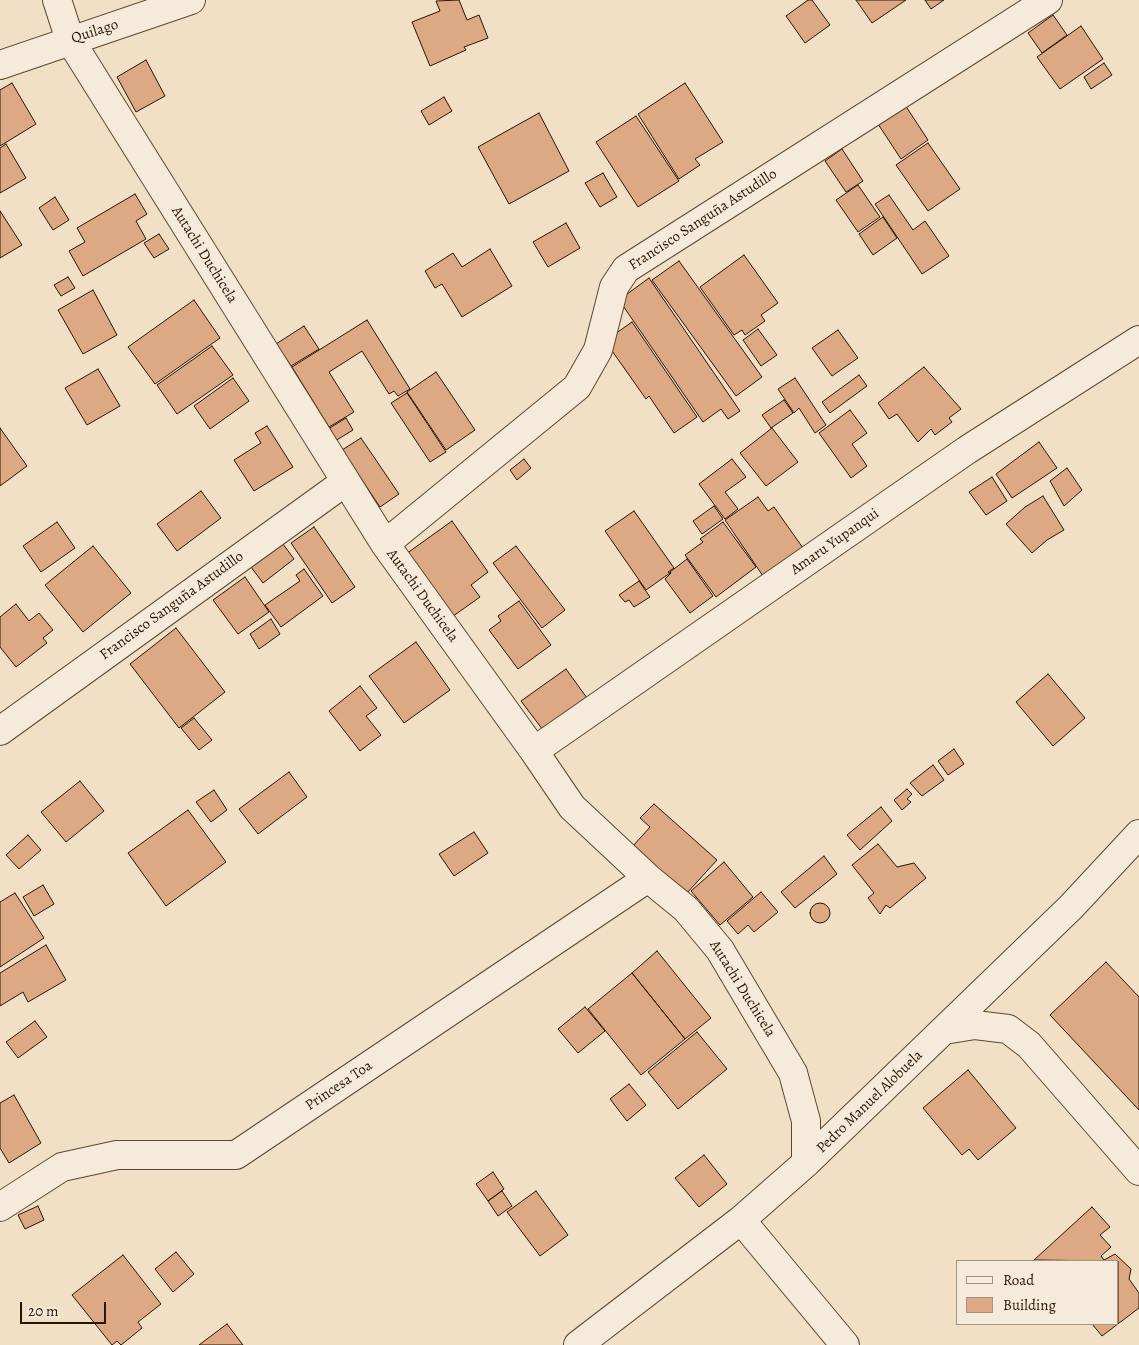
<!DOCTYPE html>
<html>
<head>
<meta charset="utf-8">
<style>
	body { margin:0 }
	#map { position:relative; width:1139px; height:1345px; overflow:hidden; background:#f1dfc6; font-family:Alegreya,serif }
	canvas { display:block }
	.legend { position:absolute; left:956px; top:1260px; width:162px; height:65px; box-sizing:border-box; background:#f6eada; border:1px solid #a49583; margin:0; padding:6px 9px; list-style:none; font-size:15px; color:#2a1500 }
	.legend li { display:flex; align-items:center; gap:10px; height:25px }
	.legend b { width:25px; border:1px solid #a49583 }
	.scale { position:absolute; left:20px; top:1302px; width:86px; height:22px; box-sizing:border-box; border:2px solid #2a1500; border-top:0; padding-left:6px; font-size:15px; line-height:18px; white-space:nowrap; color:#2a1500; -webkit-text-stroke:4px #f6eada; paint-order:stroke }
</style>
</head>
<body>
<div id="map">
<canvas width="1139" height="1345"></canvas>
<ul class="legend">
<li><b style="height:6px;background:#f6eada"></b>Road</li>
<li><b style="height:14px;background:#dda884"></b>Building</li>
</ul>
<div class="scale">20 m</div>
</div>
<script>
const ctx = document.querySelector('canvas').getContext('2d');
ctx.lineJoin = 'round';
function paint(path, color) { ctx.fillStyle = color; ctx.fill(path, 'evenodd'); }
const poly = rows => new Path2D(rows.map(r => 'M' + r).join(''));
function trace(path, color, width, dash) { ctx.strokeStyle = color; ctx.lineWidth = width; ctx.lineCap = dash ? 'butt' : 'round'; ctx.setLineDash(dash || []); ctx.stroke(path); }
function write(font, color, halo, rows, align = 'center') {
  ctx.font = font + ' Alegreya,serif'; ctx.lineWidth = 5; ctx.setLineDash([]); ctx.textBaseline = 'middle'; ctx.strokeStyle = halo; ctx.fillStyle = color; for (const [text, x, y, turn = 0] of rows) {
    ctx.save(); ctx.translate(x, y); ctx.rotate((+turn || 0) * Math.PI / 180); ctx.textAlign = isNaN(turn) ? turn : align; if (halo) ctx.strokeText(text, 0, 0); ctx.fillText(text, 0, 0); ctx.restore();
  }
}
const building = poly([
	[459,0,467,20,479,15,488,38,464,47,466,50,430,66,412,22,440,11,436,1,459,0],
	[808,0,812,0,830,25,805,43,786,16,808,0],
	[856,0,906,0,872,23,856,0],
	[925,0,944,0,931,9,925,0],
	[1053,15,1067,35,1042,53,1028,33,1053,15],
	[1081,26,1103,59,1060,89,1037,57,1081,26],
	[146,60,165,96,136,112,117,77,146,60],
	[1104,63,1112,75,1091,89,1084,77,1104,63],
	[12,83,36,124,0,146,0,90,12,83],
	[685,83,723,142,695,159,700,165,679,179,638,114,685,83],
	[444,97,452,111,429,125,421,111,444,97],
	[905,105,928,140,901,159,878,124,905,105],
	[539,113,569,171,509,204,478,147,539,113],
	[636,116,679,181,638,207,596,142,636,116],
	[928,143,960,189,928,211,896,165,928,143],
	[6,144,26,178,0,193,0,148,6,144],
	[842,149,863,181,846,192,825,161,842,149],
	[603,173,617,197,600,207,585,183,603,173],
	[858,185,880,217,858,232,836,200,858,185],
	[135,194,147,214,136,221,146,239,83,276,69,251,85,242,77,228,135,194],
	[889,195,913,230,925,221,949,256,922,274,875,204,889,195],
	[55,197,69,220,53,230,39,208,55,197],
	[0,211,22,245,0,258,0,211],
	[883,217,897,238,873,255,859,234,883,217],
	[566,223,580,248,548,267,533,242,566,223],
	[159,234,169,249,154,258,144,243,159,234],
	[490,249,512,286,462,317,442,284,435,288,425,271,453,253,462,267,490,249],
	[744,255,778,303,761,315,765,321,745,335,742,330,734,335,700,287,744,255],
	[679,261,762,377,736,396,652,280,679,261],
	[68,277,75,288,61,296,54,285,68,277],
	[649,278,740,411,728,419,721,409,703,422,619,300,649,278],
	[93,290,117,335,83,354,58,310,93,290],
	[194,300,220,338,155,384,128,347,194,300],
	[367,320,410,389,398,396,394,391,389,394,362,351,329,372,354,412,329,427,292,367,367,320],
	[632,322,697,417,674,433,649,396,646,399,605,341,632,322],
	[304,326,319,349,291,366,276,344,304,326],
	[758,329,777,355,761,366,743,340,758,329],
	[838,330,858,358,832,376,812,348,838,330],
	[212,346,233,375,177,414,157,385,212,346],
	[924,367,961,409,949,418,952,422,935,435,931,429,918,442,897,414,889,419,878,403,924,367],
	[98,369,120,406,87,425,65,388,98,369],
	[436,372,475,430,446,450,407,392,436,372],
	[859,375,867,386,830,413,822,402,859,375],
	[233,378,249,401,210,429,194,406,233,378],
	[795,378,826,425,815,433,799,408,794,413,778,389,795,378],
	[407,393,446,452,430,462,391,403,407,393],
	[784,400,793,413,771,428,762,415,784,400],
	[850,410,867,433,852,444,867,466,851,478,819,433,850,410],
	[346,418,353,430,335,441,328,429,346,418],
	[267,426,293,467,254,491,234,460,261,443,255,433,267,426],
	[0,428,27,466,0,486,0,428],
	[772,428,798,462,766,486,740,453,772,428],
	[361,438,399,494,380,507,342,450,361,438],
	[1039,442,1057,468,1012,498,996,474,1039,442],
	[524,459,531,468,517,480,510,470,524,459],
	[732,459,746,477,725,492,738,509,725,519,699,484,732,459],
	[1067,468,1082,490,1064,506,1050,481,1067,468],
	[992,477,1007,501,986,515,969,492,992,477],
	[201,491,221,518,177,551,157,524,201,491],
	[1043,496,1064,530,1047,540,1032,553,1006,524,1025,507,1043,496],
	[758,497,768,511,774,507,803,548,763,576,725,520,758,497],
	[714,506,723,519,702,534,693,521,714,506],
	[634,511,674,568,668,572,670,573,646,590,605,531,634,511],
	[452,521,488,572,471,585,480,597,449,619,399,559,452,521],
	[57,522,75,548,41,572,23,546,57,522],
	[723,522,756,567,716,597,685,555,703,542,700,539,723,522],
	[314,527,355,587,332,603,291,543,314,527],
	[283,544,294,559,263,583,251,567,283,544],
	[93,546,131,593,83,632,45,585,93,546],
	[516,546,565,610,542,628,493,563,516,546],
	[687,559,713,596,690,613,665,579,671,573,670,572,687,559],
	[304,569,323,596,281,627,265,605,300,581,296,575,304,569],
	[245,577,269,612,238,634,213,600,245,577],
	[639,581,650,597,634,607,629,600,625,602,619,595,639,581],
	[519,601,551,645,518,669,489,630,501,621,498,616,519,601],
	[16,604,29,621,39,613,53,630,43,638,47,643,16,667,0,647,0,617,16,604],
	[271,619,280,634,259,649,250,634,271,619],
	[176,628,225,692,179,728,130,664,176,628],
	[416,642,450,690,404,723,369,676,416,642],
	[566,669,587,698,543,730,521,701,566,669],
	[1048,674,1085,718,1053,746,1016,702,1048,674],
	[360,686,377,708,366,716,381,735,360,751,329,711,360,686],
	[194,718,212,740,199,750,181,728,194,718],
	[954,749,964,764,948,775,938,761,954,749],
	[933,765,944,780,922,796,910,783,933,765],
	[289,772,307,797,258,834,239,809,289,772],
	[80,781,104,811,66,842,41,812,80,781],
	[907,789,912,794,907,799,911,802,902,810,894,800,907,789],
	[214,790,227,810,211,822,196,802,214,790],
	[654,804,717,860,686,894,633,846,650,827,640,818,654,804],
	[881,807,892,821,860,850,847,835,881,807],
	[188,810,226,862,166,906,128,853,188,810],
	[474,832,488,853,454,876,439,854,474,832],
	[28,835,41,850,19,869,6,855,28,835],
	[878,844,897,867,914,863,926,878,890,908,886,905,880,914,868,898,874,893,852,865,878,844],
	[824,856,837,874,795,908,781,892,824,856],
	[724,862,753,897,720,925,691,891,724,862],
	[43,885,54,904,34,916,23,897,43,885],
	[761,892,778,912,754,932,748,925,738,934,727,921,761,892],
	[15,893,44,938,0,967,0,902,15,893],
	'810 913a10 10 0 1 1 20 0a10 10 0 1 1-20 0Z',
	[46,945,66,980,28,1002,23,992,0,1006,0,973,46,945],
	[657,951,711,1018,685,1039,632,973,657,951],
	[1106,962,1139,997,1139,1110,1050,1015,1106,962],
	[632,973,685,1039,641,1075,588,1009,632,973],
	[585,1007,605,1031,578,1053,558,1029,585,1007],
	[35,1021,47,1037,18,1058,6,1042,35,1021],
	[697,1032,727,1069,678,1109,648,1072,697,1032],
	[968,1070,1016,1128,978,1160,969,1149,962,1155,923,1108,968,1070],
	[629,1084,646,1105,627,1121,610,1099,629,1084],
	[14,1095,41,1143,9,1163,0,1148,0,1103,14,1095],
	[704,1155,727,1184,699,1207,675,1178,704,1155],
	[493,1172,504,1189,488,1201,476,1184,493,1172],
	[502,1191,512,1206,498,1216,488,1201,502,1191],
	[536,1191,568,1235,540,1256,507,1212,536,1191],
	[38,1206,44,1220,25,1229,18,1215,38,1206],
	[1092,1207,1110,1227,1100,1235,1111,1247,1101,1256,1104,1260,1115,1254,1131,1269,1129,1279,1139,1293,1139,1308,1102,1336,1092,1324,1118,1324,1118,1261,1034,1260,1092,1207],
	[176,1252,194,1274,173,1292,155,1269,176,1252],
	[123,1255,161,1304,138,1322,142,1328,121,1345,117,1341,112,1345,72,1295,123,1255],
	[227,1324,243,1345,199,1345,227,1324]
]);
const minor = poly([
	[57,0,70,40,385,544,534,751,572,807,648,878,686,909,720,950,793,1073,806,1121,806,1163],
	[0,65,191,0],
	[385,544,577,387,598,350,614,287,626,269,1048,0],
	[0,731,345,482],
	[534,751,967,450,1139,340],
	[944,1030,975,1025,1008,1029,1029,1045,1139,1171],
	[0,1207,62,1167,117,1155,236,1155,648,878],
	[741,1220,845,1345],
	[578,1345,741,1220,806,1163,1071,907,1139,834]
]);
const streetNames = [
	["Quilago",95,32,-18],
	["Francisco Sanguña Astudillo",703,220,-33],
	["Autachi Duchicela",204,255,58],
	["Amaru Yupanqui",835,542,-35],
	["Autachi Duchicela",422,596,54],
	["Francisco Sanguña Astudillo",172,606,-36],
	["Autachi Duchicela",742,989,58],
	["Princesa Toa",339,1086,-34],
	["Pedro Manuel Alobuela",870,1102,-44]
];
paint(building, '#dda884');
trace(building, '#2a1500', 1);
trace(minor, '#5c4832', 30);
trace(minor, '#f6eada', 28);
write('15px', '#2a1500', '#f6eada', streetNames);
</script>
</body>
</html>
